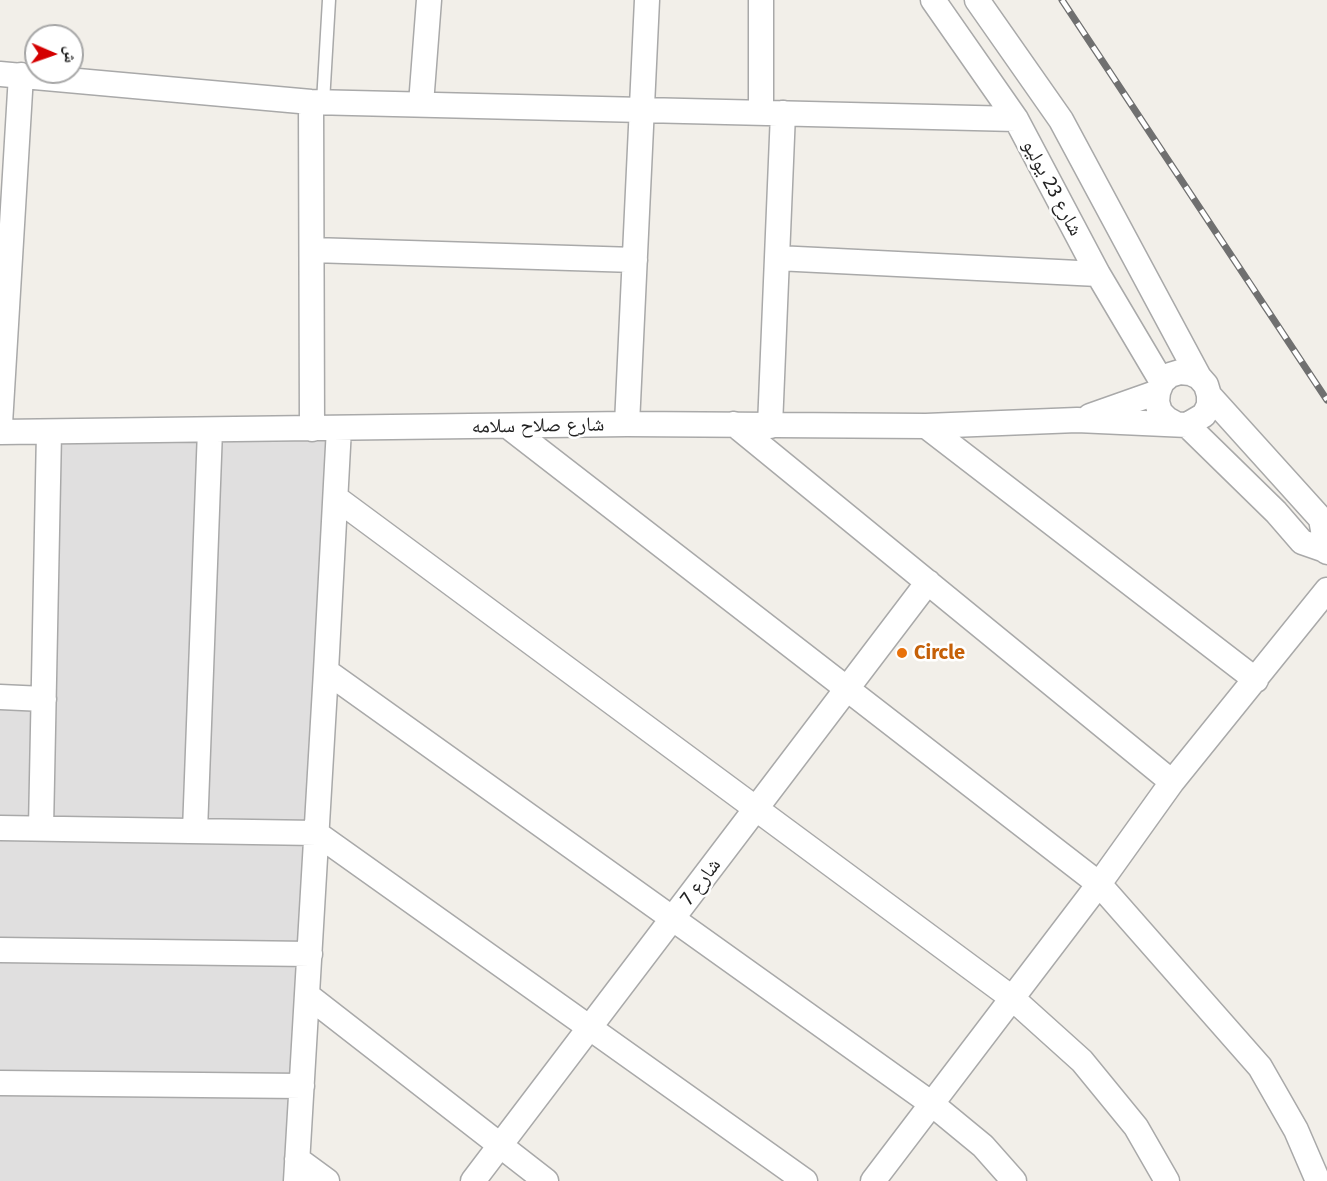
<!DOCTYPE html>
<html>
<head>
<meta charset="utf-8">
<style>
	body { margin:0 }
	#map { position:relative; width:1327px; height:1181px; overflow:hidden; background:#f2efe9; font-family:"Fira Sans","Noto Naskh Arabic",sans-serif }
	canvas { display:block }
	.north { position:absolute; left:24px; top:24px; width:60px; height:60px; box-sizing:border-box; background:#fff; border:2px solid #a7a7a7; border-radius:50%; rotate:92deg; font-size:16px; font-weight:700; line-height:24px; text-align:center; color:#222 }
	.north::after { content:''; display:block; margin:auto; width:21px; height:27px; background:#d40000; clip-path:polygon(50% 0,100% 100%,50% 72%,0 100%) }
</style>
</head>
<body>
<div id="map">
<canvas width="1327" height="1181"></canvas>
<div class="north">ش</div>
</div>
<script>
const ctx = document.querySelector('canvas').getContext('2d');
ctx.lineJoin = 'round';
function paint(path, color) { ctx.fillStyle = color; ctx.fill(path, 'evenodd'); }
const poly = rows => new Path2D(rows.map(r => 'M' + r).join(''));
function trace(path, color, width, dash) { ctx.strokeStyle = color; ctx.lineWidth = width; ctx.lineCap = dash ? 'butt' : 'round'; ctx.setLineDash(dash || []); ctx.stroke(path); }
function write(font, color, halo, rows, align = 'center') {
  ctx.font = font + ' "Fira Sans","Noto Naskh Arabic",sans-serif'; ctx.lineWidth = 5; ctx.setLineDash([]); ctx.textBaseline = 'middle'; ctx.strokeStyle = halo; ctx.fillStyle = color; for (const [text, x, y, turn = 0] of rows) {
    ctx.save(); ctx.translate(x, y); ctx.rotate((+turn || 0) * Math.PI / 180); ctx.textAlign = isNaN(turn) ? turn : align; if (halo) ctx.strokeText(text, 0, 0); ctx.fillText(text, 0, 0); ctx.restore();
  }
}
const residential = poly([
	[327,440,285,1181,0,1181,0,706,55,707,57,443]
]);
const lane = poly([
	[323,102,329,0]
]);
const street = poly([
	[933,0,1016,119,1098,274,1162,382],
	[977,0,1061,120,1199,377],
	[0,74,311,102,1016,119],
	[311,102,312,429],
	[421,104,429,0],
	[761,112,761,0],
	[312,250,635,260],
	[777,258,1098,274],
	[1209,395,1321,519,1327,552],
	[1090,416,1158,392],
	[0,424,21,75],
	[627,424,647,0],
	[734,424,1172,782],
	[1187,425,1276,512,1302,542,1325,550],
	[770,426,783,113],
	[926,426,1256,680],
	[509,427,1099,884,1260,1067,1296,1130,1318,1181],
	[0,432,627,424,926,426,1077,420,1187,425,1204,415,1209,405,1209,395,1206,385,1199,377,1190,373,1180,372,1170,375,1162,382,1158,392,1157,402,1160,412,1167,419,1176,424],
	[336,498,1012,998,1082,1061,1136,1127,1167,1181],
	[326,671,932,1104,983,1146,1014,1181],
	[0,697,44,699],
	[0,828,316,833,805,1181],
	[41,828,49,432],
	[195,831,210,430],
	[0,950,310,954],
	[307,995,546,1181],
	[0,1083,302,1086],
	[297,1159,327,1181],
	[296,1181,326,671,339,428],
	[473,1181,928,582],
	[873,1181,1099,884,1172,782,1327,590]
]);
const rail = poly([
	[1062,0,1327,400]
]);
const markers = [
	[902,653,6,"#e8710a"]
];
const streetNames = [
	["شارع 23 يوليو",1052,188,62],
	["شارع صلاح سلامه",538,426,-1],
	["شارع 7",701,882,-53]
];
const foodNames = [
	["Circle",914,653]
];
paint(residential, '#e0dfdf');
trace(lane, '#a9a9a9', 15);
trace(street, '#a9a9a9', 27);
trace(lane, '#fff', 12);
trace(street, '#fff', 24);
trace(rail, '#707070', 7);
trace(rail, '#fff', 4.5, [14]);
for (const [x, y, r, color] of markers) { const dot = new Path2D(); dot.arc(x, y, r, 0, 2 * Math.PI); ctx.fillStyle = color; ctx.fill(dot); trace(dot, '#fff', 2); }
write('20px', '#222', '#fff', streetNames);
write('bold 20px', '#c56008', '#fff', foodNames, 'left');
</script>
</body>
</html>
